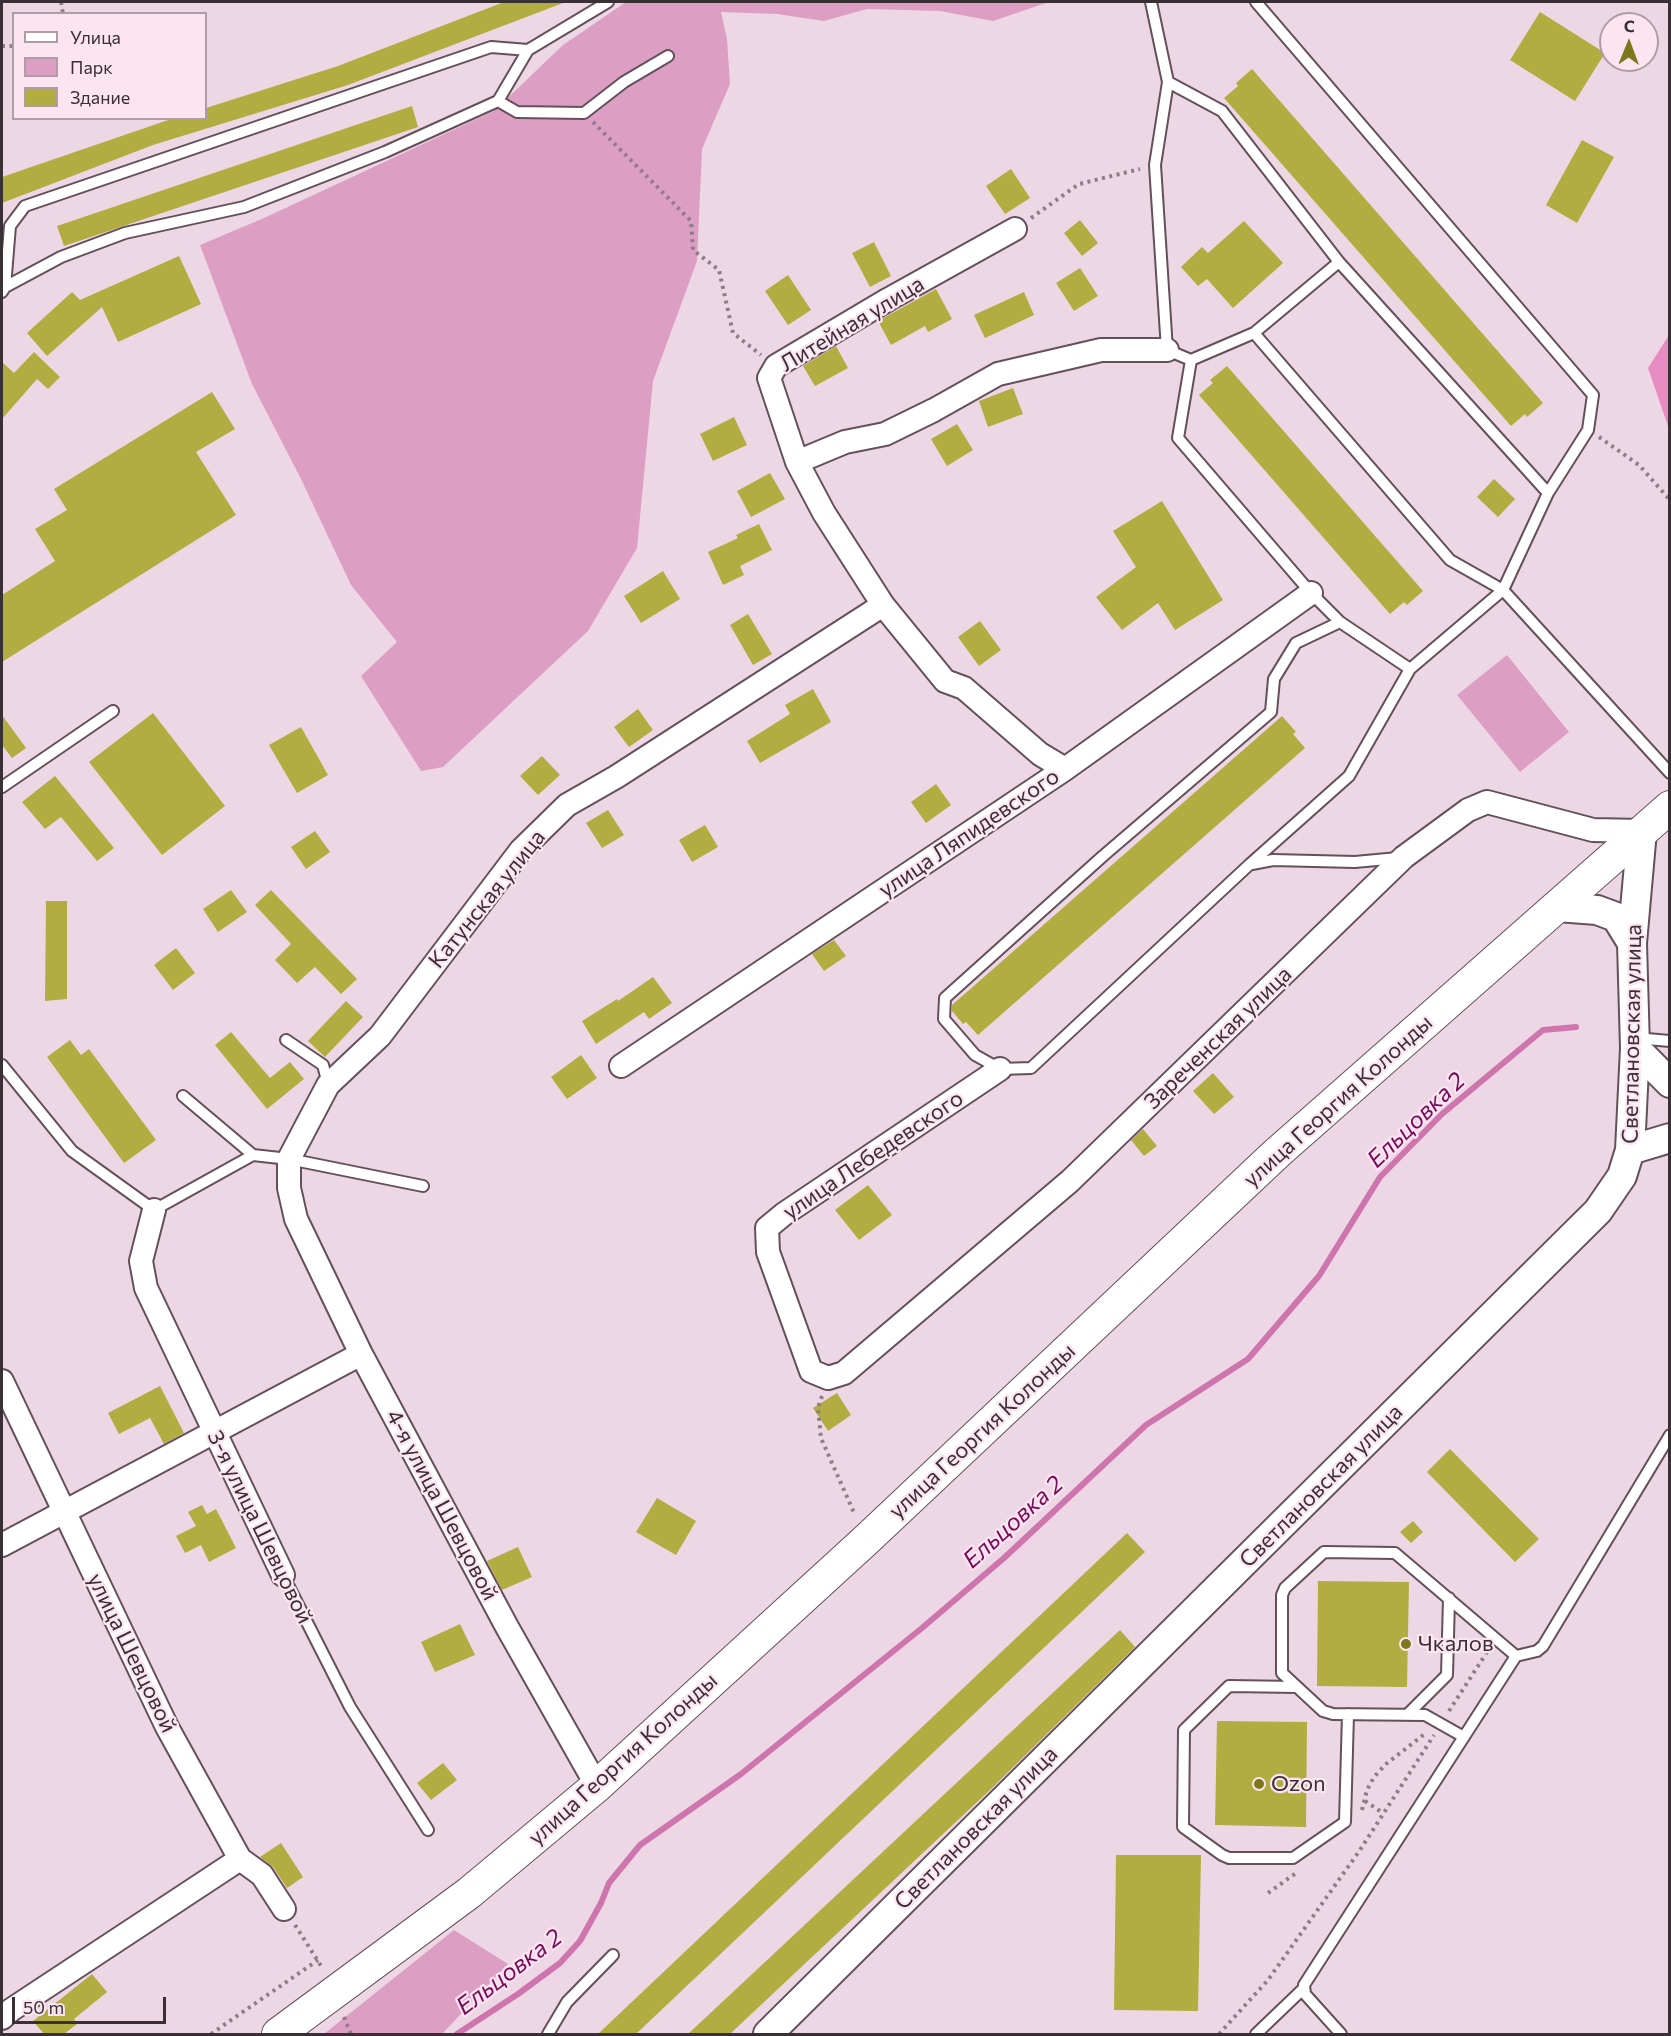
<!DOCTYPE html>
<html>
<head>
<meta charset="utf-8">
<style>
	body { margin:0 }
	#map { position:relative; width:1671px; height:2036px; overflow:hidden; background:#eed7e4; font-family:Commissioner,sans-serif }
	canvas { display:block }
	.frame { position:absolute; inset:0; border:3px solid #393035; pointer-events:none }
	.legend { position:absolute; left:12px; top:12px; width:195px; height:108px; box-sizing:border-box; background:#fce4f1; border:2px solid #ae9ca6; margin:0; padding:8px 10px; list-style:none; font-size:18px; color:#393035 }
	.legend li { display:flex; align-items:center; gap:12px; height:30px }
	.legend b { width:30px; border:2px solid #ae9ca6 }
	.north { position:absolute; left:1599px; top:12px; width:60px; height:60px; box-sizing:border-box; background:#fce4f1; border:2px solid #ae9ca6; border-radius:50%; rotate:1deg; font-size:16px; font-weight:700; line-height:24px; text-align:center; color:#393035 }
	.north::after { content:''; display:block; margin:auto; width:21px; height:27px; background:#7e781d; clip-path:polygon(50% 0,100% 100%,50% 72%,0 100%) }
	.scale { position:absolute; left:12px; top:1997px; width:154px; height:27px; box-sizing:border-box; border:3px solid #393035; border-top:0; padding-left:8px; font-size:18px; line-height:21px; white-space:nowrap; color:#393035; -webkit-text-stroke:4px #fce4f1; paint-order:stroke }
</style>
</head>
<body>
<div id="map">
<canvas width="1671" height="2036"></canvas>
<div class="frame"></div>
<ul class="legend">
<li><b style="height:8px;background:#fff"></b>Улица</li>
<li><b style="height:16px;background:#dd9ec3"></b>Парк</li>
<li><b style="height:16px;background:#b3ac40"></b>Здание</li>
</ul>
<div class="north">С</div>
<div class="scale">50 m</div>
</div>
<script>
const ctx = document.querySelector('canvas').getContext('2d');
ctx.lineJoin = 'round';
function paint(path, color) { ctx.fillStyle = color; ctx.fill(path, 'evenodd'); }
const poly = rows => new Path2D(rows.map(r => 'M' + r).join(''));
function trace(path, color, width, dash) { ctx.strokeStyle = color; ctx.lineWidth = width; ctx.lineCap = dash ? 'butt' : 'round'; ctx.setLineDash(dash || []); ctx.stroke(path); }
function write(font, color, halo, rows, align = 'center') {
  ctx.font = font + ' Commissioner,sans-serif'; ctx.lineWidth = 4.5; ctx.setLineDash([]); ctx.textBaseline = 'middle'; ctx.strokeStyle = halo; ctx.fillStyle = color; for (const [text, x, y, turn = 0] of rows) {
    ctx.save(); ctx.translate(x, y); ctx.rotate((+turn || 0) * Math.PI / 180); ctx.textAlign = isNaN(turn) ? turn : align; if (halo) ctx.strokeText(text, 0, 0); ctx.fillText(text, 0, 0); ctx.restore();
  }
}
const green = poly([
	[626,2,1049,2,993,21,940,11,867,9,824,21,777,14,721,12,727,39,730,84,702,149,697,261,653,381,637,548,588,631,443,767,421,771,361,676,397,642,351,585,301,479,252,384,200,245,264,218,494,111,563,45],
	[1507,655,1569,732,1520,772,1457,695],
	[454,1930,508,1964,442,2034,324,2034]
]);
const forest = poly([
	[1669,335,1669,429,1648,368]
]);
const stream = poly([
	[457,2034,518,1994,560,1963,580,1941,601,1903,609,1883,640,1845,741,1774,922,1628,1004,1558,1146,1425,1248,1359,1319,1276,1380,1177,1442,1114,1543,1030,1576,1027]
]);
const building = poly([
	[504,2,563,3,348,85,153,145,2,203,2,177,174,118,206,118,206,108,338,66],
	[1540,12,1605,53,1575,101,1510,60],
	[1252,69,1543,403,1527,417,1525,414,1511,426,1224,98,1238,86,1236,83],
	[412,106,418,127,64,246,57,226],
	[1582,140,1614,157,1577,223,1546,205],
	[1011,169,1030,198,1005,214,986,186],
	[1080,220,1098,243,1082,256,1064,233],
	[1244,221,1283,263,1233,308,1207,279,1198,286,1181,267,1202,247,1208,253],
	[874,242,891,276,870,287,852,253],
	[179,256,201,304,118,342,102,307,47,356,27,333,72,292,80,300],
	[1080,268,1098,296,1074,311,1056,283],
	[788,275,811,310,788,325,765,291],
	[936,289,952,319,928,332,925,326,891,345,878,321],
	[1024,292,1034,315,985,338,974,315],
	[836,346,848,368,815,386,803,366],
	[34,352,60,377,48,389,37,379,2,419,2,362,14,373],
	[1227,366,1423,591,1407,605,1404,602,1390,614,1199,395,1213,383,1210,380],
	[1013,388,1023,414,988,427,979,401],
	[212,392,235,429,196,452,236,515,2,662,2,595,55,561,35,529,67,510,54,489],
	[734,417,747,445,713,461,700,434],
	[957,424,973,450,947,466,931,439],
	[770,473,785,499,751,517,737,491],
	[1494,479,1515,499,1498,517,1477,497],
	[1162,501,1223,600,1175,630,1158,603,1122,630,1096,597,1136,567,1113,531],
	[759,524,772,550,740,566,744,575,723,585,708,552,738,538,736,535],
	[663,571,680,599,641,623,624,596],
	[748,614,772,654,753,665,730,625],
	[980,621,1001,650,979,666,958,637],
	[813,689,831,722,760,763,747,741,790,714,785,705],
	[638,709,653,730,629,747,614,727],
	[153,713,225,806,162,855,89,762],
	[2,715,26,748,12,758,2,745],
	[1282,716,1296,732,1293,734,1305,748,978,1035,966,1022,963,1024,952,1011,952,1005],
	[301,727,328,775,297,793,269,745],
	[542,756,560,775,538,795,520,776],
	[55,776,114,848,97,861,61,817,45,829,22,802],
	[936,784,951,805,926,823,911,802],
	[608,810,624,835,602,848,586,823],
	[705,825,718,847,692,862,679,840],
	[315,831,330,852,306,869,291,847],
	[231,890,247,912,218,932,203,909],
	[271,890,357,979,341,994,315,967,297,983,275,960,291,944,255,905],
	[46,901,67,901,67,999,45,1001],
	[834,940,846,956,824,971,812,954],
	[176,948,195,973,173,990,154,965],
	[653,977,672,1003,649,1019,644,1012,596,1044,582,1021,617,999,618,1001],
	[346,1001,363,1017,325,1057,308,1041],
	[231,1032,270,1078,290,1062,304,1079,267,1109,215,1045],
	[70,1040,81,1055,89,1049,156,1140,124,1163,47,1057],
	[581,1055,597,1078,567,1099,551,1077],
	[1213,1073,1234,1097,1214,1114,1193,1091],
	[1143,1129,1157,1146,1144,1156,1131,1140],
	[868,1185,892,1215,859,1240,835,1210],
	[160,1386,184,1433,164,1444,150,1418,119,1434,108,1413],
	[837,1393,851,1415,828,1431,813,1408],
	[1450,1449,1539,1539,1515,1562,1427,1472],
	[657,1498,696,1521,676,1555,636,1532],
	[202,1505,207,1514,216,1509,236,1548,209,1562,201,1545,185,1553,176,1536,196,1526,188,1512],
	[1413,1521,1423,1532,1411,1543,1400,1532],
	[1127,1533,1145,1552,636,2034,598,2034],
	[518,1547,532,1577,502,1590,487,1561],
	[1318,1581,1409,1582,1407,1687,1317,1686],
	[460,1624,475,1655,435,1672,421,1642],
	[1120,1630,1135,1647,991,1789,730,2034,688,2034],
	[1217,1721,1307,1722,1306,1827,1215,1825],
	[443,1763,457,1780,431,1800,417,1783],
	[281,1843,303,1877,287,1888,273,1867,260,1857],
	[1116,1855,1201,1855,1198,2011,1114,2010],
	[92,1974,107,1992,74,2019,77,2024,64,2034,44,2034,33,2021]
]);
const path = poly([
	[61,2,63,14],
	[2,46,14,46],
	[593,122,691,221,693,250,719,270,733,333,761,355],
	[1031,218,1079,184,1140,169],
	[1599,437,1639,465,1670,500],
	[822,1396,818,1408,821,1438,855,1515],
	[1449,1711,1489,1649],
	[1365,1801,1383,1813],
	[1362,1810,1367,1790,1374,1777,1386,1764,1426,1733],
	[1268,1893,1296,1873],
	[295,1925,323,1969],
	[344,2017,351,2034],
	[211,2034,318,1960],
	[1219,2034,1268,1980,1360,1850,1434,1735]
]);
const service = poly([
	[1151,2,1168,82,1222,111,1339,262,1548,493,1503,590,1670,773],
	[1256,2,1593,395,1588,430,1548,493],
	[1168,82,1155,165,1167,350,1191,360,1254,333],
	[498,101,517,112,584,113,624,82,668,56],
	[5,287,61,257,125,233,244,207,385,152,498,101,528,50],
	[2,292,5,287,10,226,25,206,491,47,528,50,608,2],
	[1191,360,1178,438,1311,593,1340,622,1410,669,1503,590,1450,560,1254,333,1339,262],
	[1340,622,1296,643,1274,679,1271,712,1103,856,945,998,944,1019,975,1055,1000,1069,1031,1068,1249,865,1349,776,1410,669],
	[2,787,113,711],
	[1252,864,1273,860,1355,862,1398,858],
	[1635,1038,1670,1041],
	[286,1040,323,1065,328,1084],
	[2,1065,72,1151,154,1210,253,1155,289,1159,423,1186],
	[183,1096,253,1155],
	[283,1575,350,1707,428,1830],
	[1297,1687,1229,1686,1184,1730,1183,1827,1222,1855,1229,1858,1293,1858,1345,1822,1348,1714],
	[1407,1715,1447,1675,1449,1598],
	[1464,1737,1425,1715,1333,1714,1323,1711,1282,1673,1282,1595,1285,1588,1324,1552,1395,1553,1516,1656],
	[548,2034,567,2002,613,1955],
	[1256,2034,1303,1989],
	[1341,2034,1305,1994,1304,1985,1516,1656,1537,1651,1543,1646,1670,1435]
]);
const minor = poly([
	[1015,229,889,299,776,366,769,378,797,462,824,513,883,605,945,681,964,688,1040,754,1065,769],
	[797,462,845,442,885,434,934,410,998,374,1101,350,1167,350],
	[621,1066,1065,769,1311,593],
	[1000,1069,784,1214,767,1228,768,1252,811,1371,828,1378,844,1373,1070,1181,1404,857,1468,810,1487,802,1593,830,1642,831],
	[154,1210,141,1261,146,1288,283,1575],
	[2,1381,167,1727,240,1859,262,1875,284,1909],
	[2,1545,361,1354],
	[597,1786,507,1627,361,1354,296,1219,289,1188,289,1159,328,1085,380,1036,521,850,567,805,616,777,883,605],
	[2,2018,11,2010,240,1859]
]);
const tertiary = poly([
	[1557,907,1597,910,1616,917,1632,943],
	[1635,1048,1670,1083],
	[1630,1150,1670,1138],
	[768,2034,1598,1211,1622,1176,1630,1150,1635,1048,1632,943,1642,831]
]);
const secondary = poly([
	[278,2034,469,1893,597,1786,865,1541,1277,1153,1670,807]
]);
const markers = [
	[1406,1644,6,"#7e781d"],
	[1259,1784,6,"#7e781d"]
];
const streetNames = [
	["Литейная улица",852,324,-31],
	["улица Ляпидевского",969,833,-34],
	["Катунская улица",487,899,-51],
	["Светлановская улица",1632,1034,-89],
	["Зареченская улица",1218,1038,-44],
	["улица Георгия Колонды",1338,1101,-42],
	["улица Лебедевского",873,1155,-34],
	["улица Георгия Колонды",982,1431,-43],
	["Светлановская улица",1321,1486,-45],
	["4-я улица Шевцовой",442,1505,62],
	["3-я улица Шевцовой",260,1527,64],
	["улица Шевцовой",132,1653,64],
	["улица Георгия Колонды",623,1759,-42],
	["Светлановская улица",976,1828,-45]
];
const poiNames = [
	["Чкалов",1418,1644],
	["Ozon",1271,1784]
];
const waterNames = [
	["Ельцовка 2",1416,1120,-44],
	["Ельцовка 2",1013,1522,-42],
	["Ельцовка 2",509,1972,-37]
];
paint(green, '#dd9ec3');
paint(forest, '#e68cc3');
trace(stream, '#cd75ac', 6);
paint(building, '#b3ac40');
trace(service, '#64505b', 14);
trace(minor, '#64505b', 26);
trace(tertiary, '#64505b', 32);
trace(secondary, '#64505b', 34);
trace(path, '#8d7d86', 4, [3, 4.5]);
trace(service, '#fff', 10);
trace(minor, '#fff', 22);
trace(tertiary, '#fff', 28);
trace(secondary, '#fff', 32);
for (const [x, y, r, color] of markers) { const dot = new Path2D(); dot.arc(x, y, r, 0, 2 * Math.PI); ctx.fillStyle = color; ctx.fill(dot); trace(dot, '#fce4f1', 2); }
write('22px', '#393035', '#fce4f1', streetNames);
write('22px', '#393035', '#fce4f1', poiNames, 'left');
write('italic 24px', '#770959', '#fce4f1', waterNames);
</script>
</body>
</html>
